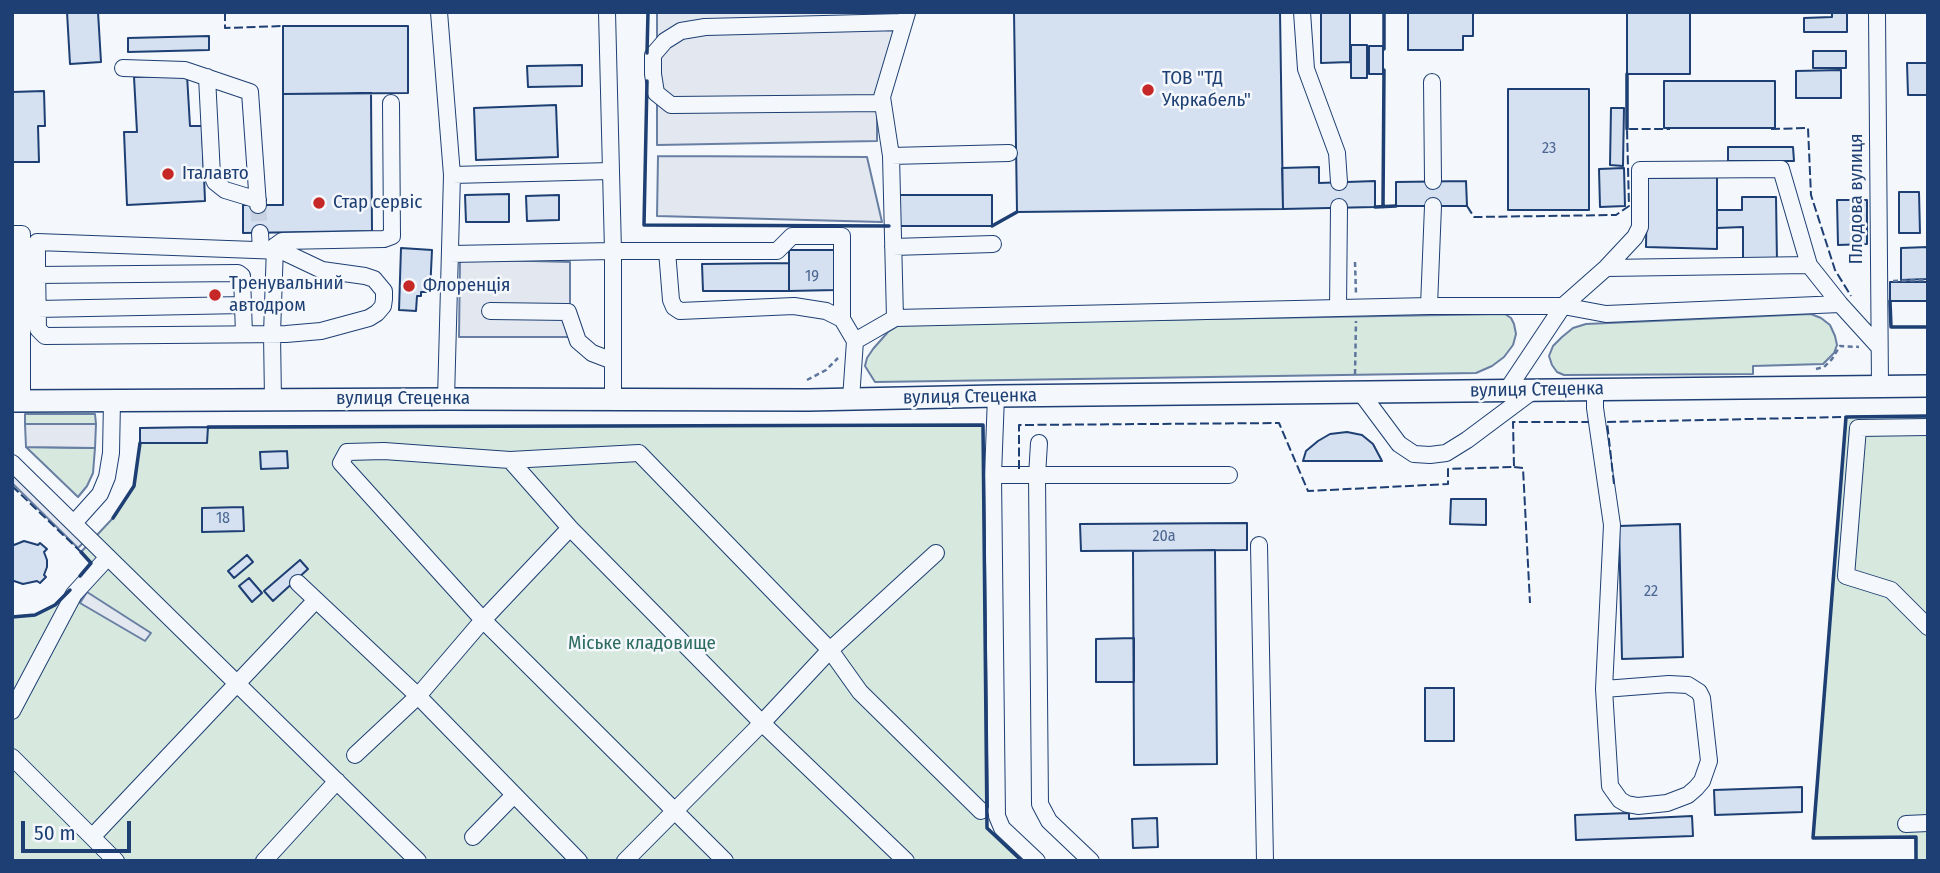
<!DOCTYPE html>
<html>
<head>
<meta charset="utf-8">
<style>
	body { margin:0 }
	#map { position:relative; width:1940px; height:873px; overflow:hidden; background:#f4f7fb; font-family:"Fira Sans Condensed",sans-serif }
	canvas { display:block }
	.frame { position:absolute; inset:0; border:14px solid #1d3f73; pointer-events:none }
	.scale { position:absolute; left:21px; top:821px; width:110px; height:32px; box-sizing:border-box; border:4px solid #1d3f73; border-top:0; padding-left:9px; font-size:21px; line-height:24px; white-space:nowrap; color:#1d3f73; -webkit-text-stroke:5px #f4f7fb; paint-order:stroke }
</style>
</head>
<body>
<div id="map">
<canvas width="1940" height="873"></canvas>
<div class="frame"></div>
<div class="scale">50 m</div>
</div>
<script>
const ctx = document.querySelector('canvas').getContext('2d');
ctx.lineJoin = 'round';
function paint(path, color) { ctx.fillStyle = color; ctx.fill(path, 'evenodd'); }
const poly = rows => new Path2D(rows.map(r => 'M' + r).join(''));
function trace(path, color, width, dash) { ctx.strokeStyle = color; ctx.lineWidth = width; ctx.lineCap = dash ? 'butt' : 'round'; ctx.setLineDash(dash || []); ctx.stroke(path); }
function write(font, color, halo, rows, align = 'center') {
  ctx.font = font + ' "Fira Sans Condensed",sans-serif'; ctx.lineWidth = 5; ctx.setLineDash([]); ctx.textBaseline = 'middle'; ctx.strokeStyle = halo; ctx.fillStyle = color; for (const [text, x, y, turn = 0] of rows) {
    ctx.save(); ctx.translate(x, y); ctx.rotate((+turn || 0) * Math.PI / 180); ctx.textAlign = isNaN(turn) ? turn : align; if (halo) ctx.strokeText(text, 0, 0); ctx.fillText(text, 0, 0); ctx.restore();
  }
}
const green = poly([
	[1505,314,1511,318,1514,324,1516,334,1513,345,1504,357,1492,366,1476,373,875,382,865,366,867,358,873,349,888,332,901,324,1505,314],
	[1811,314,1821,318,1830,325,1835,336,1837,345,1834,353,1823,364,1753,366,1753,374,1564,375,1557,372,1552,365,1549,356,1553,346,1562,337,1573,328,1586,324,1811,314],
	[25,414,95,414,96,424,25,424,25,414],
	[1928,416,1928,861,1916,861,1915,837,1813,838,1846,417,1928,416],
	[983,425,987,828,1022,861,12,861,12,617,35,615,55,605,69,591,91,563,81,552,113,518,134,486,140,443,140,428,983,425],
	[26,447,95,448,93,473,87,486,78,497,26,447]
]);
const parking = poly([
	[657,12,900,12,877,99,877,141,657,145,657,12],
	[658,156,867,157,882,222,657,216,658,156],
	[460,259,570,262,570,337,459,337,460,259],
	[25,424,96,424,95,448,26,447,25,424],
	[12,468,86,540,78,548,12,483,12,468],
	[87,592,151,633,145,641,80,603,87,592]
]);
const building = poly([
	[67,12,98,12,101,62,70,64,67,12],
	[1014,12,1280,12,1283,209,1017,212,1014,12],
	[1321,12,1350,12,1350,62,1321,63,1321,12],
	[1408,12,1473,12,1473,36,1463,36,1463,50,1408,50,1408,12],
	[1627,12,1690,12,1690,74,1627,74,1627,12],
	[1832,12,1847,12,1847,32,1804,32,1804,18,1832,17,1832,12],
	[283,26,408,26,408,93,283,94,283,26],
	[209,36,209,50,128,52,128,38,209,36],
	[1351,45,1367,45,1367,78,1351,78,1351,45],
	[1369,46,1383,46,1383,74,1369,74,1369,46],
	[1813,51,1846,51,1846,68,1813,68,1813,51],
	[1907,63,1928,63,1928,95,1908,95,1907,63],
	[582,65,582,86,528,87,527,66,582,65],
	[1841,70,1841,98,1796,98,1796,71,1841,70],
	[187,75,190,126,202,126,205,201,127,205,124,132,137,132,134,77,187,75],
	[1664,81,1775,81,1775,128,1664,128,1664,81],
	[1508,89,1589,89,1589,210,1508,210,1508,89],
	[44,91,45,126,38,126,39,162,12,162,12,92,44,91],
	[371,93,372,231,243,233,243,205,283,205,283,94,371,93],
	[556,105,558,157,476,160,474,108,556,105],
	[1611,108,1624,108,1623,166,1610,165,1611,108],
	[1728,147,1793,147,1794,161,1728,161,1728,147],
	[1319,167,1319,183,1375,181,1375,207,1283,209,1282,168,1319,167],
	[1624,168,1625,206,1600,207,1599,169,1624,168],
	[1717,177,1717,249,1646,247,1647,178,1717,177],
	[1466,181,1467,206,1396,206,1396,182,1466,181],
	[1899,192,1919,192,1920,233,1899,233,1899,192],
	[509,194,509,222,466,222,465,195,509,194],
	[559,195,559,220,527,221,526,196,559,195],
	[899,195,992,195,992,226,899,226,899,195],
	[1742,197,1776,197,1777,262,1743,262,1743,227,1717,228,1717,210,1742,210,1742,197],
	[1837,200,1867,200,1867,244,1838,245,1837,200],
	[1928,247,1928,279,1901,280,1901,248,1928,247],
	[401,248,432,250,430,292,421,292,421,296,417,296,416,311,399,310,401,248],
	[789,250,836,250,836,290,789,291,789,250],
	[789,263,789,291,703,291,702,264,789,263],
	[1890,282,1928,282,1928,301,1890,301,1890,282],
	[208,427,207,443,140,443,140,428,208,427],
	[1347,432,1362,435,1373,444,1382,461,1303,461,1306,451,1318,441,1330,434,1347,432],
	[287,451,288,468,261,469,260,452,287,451],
	[1451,499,1486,499,1486,525,1450,524,1451,499],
	[243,507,244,531,202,532,202,508,243,507],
	[1247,523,1247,550,1081,551,1080,524,1247,523],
	[1680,524,1683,657,1622,659,1619,526,1680,524],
	[24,541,38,545,40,543,47,549,44,552,47,560,47,567,44,575,46,577,40,583,37,581,23,584,14,581,12,582,12,543,14,545,24,541],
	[1215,550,1217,764,1134,765,1133,551,1215,550],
	[247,555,253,562,234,578,228,571,247,555],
	[300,560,308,569,273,601,264,591,300,560],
	[249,578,262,593,252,602,239,586,249,578],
	[1134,638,1134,682,1096,682,1096,639,1134,638],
	[1425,688,1454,688,1454,741,1425,741,1425,688],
	[1802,787,1802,812,1715,815,1714,790,1802,787],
	[1629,813,1629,819,1692,816,1693,836,1576,840,1575,815,1629,813],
	[1157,818,1158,847,1133,848,1132,819,1157,818]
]);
const minorTunnel = poly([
	[258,205,260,233]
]);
const path = poly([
	[1355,262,1356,294],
	[1893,281,1928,280],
	[1816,369,1824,367,1832,359,1840,346,1859,347],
	[1355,374,1356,321],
	[807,380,826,370,838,358]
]);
const minor = poly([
	[439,12,452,175,446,399],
	[607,12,613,251,613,400],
	[1302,12,1306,69,1337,153,1339,182],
	[1877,12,1880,386],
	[123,68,185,70,250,92,258,205],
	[207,77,212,175,215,182,225,190,258,200],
	[1432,82,1433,181],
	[883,103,671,105,656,93,653,74,653,55,665,41,681,31,705,27,903,22],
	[891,156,1009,153],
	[452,175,611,171],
	[260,233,261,250],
	[12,234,22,234,22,401],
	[893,247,993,244],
	[667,251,671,300,674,307,680,311,794,306,826,311,842,319,855,341],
	[450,254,613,251,777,251,792,236,842,236,842,319],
	[22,266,37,266,38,329,45,336,286,334,321,331,369,318,377,313,383,306,384,299,384,291,374,279,365,276,322,270,282,251,37,242,37,266],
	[1606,268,1635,237,1640,227,1640,170,1781,169,1809,265],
	[37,275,238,273,242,276,244,334],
	[1429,306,1433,206],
	[1338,308,1339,207],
	[37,309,243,305],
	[490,311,568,312,578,341,592,353,613,361],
	[895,318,891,156,882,97,907,13],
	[1595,389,1595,408,1612,525,1604,689,1610,786,1620,800,1627,804,1638,806,1667,803,1688,795,1696,788,1702,781,1709,761,1702,698,1699,692,1688,685,1669,684,1604,689],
	[1507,390,1563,306,1606,268,1809,265,1840,304,1879,347],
	[1361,393,1399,444,1414,454,1430,455,1446,453,1467,440,1534,390],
	[996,396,993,475,997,816,1002,828,1037,861],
	[851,399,855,341,895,318,1429,306,1563,306,1606,314,1840,304],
	[273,400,272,334,275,246,282,241,384,239,392,236,391,103],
	[1928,427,1858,428,1846,576,1891,590,1928,627],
	[1039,443,1037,476,1040,804,1049,821,1091,861],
	[510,460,570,528,762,723,906,861],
	[12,463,418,861],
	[993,475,1229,475],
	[74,523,100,494,107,477,111,453,112,401],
	[1259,545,1265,861],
	[298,583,418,696,579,861],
	[12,711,74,594,108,557],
	[355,755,418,696,483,620,570,528],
	[12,757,116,861],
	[1906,824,1928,823],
	[93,836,316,600],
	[473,837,514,795],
	[264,861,337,781],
	[625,861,762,723,830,650,936,553],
	[725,861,483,620,341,463,347,452,384,451,510,460,639,453,830,650,860,692,981,811]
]);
const major = poly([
	[12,401,446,399,808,400,996,396,1928,386]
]);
const fence = poly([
	[225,12,225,28,283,26],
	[1771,129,1808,128,1811,195,1835,270,1851,296],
	[1467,206,1474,217,1616,215,1629,206,1627,129,1670,129],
	[1514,467,1523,468,1530,603],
	[1019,469,1019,425,1279,423,1308,491,1448,484,1448,469,1514,467,1513,422,1589,422],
	[1614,484,1607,422,1846,417],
	[12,486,81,552]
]);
const wall = poly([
	[1384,49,1384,12],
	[647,53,648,12],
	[1627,74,1627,129],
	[647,81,644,225,889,226],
	[1375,207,1396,206],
	[1383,207,1384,70],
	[992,226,1017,212],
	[1890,301,1891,327,1928,327],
	[208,427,983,425,987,828,1022,861],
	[113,518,134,486,140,443],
	[80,576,91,563,81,552],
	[12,617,35,615,55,605,70,590],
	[1916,861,1916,837,1813,838,1846,417,1928,416]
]);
const markers = [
	[1148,90,7,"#c62828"],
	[168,174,7,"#c62828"],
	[319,203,7,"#c62828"],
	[409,286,7,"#c62828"],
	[215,295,7,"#c62828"]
];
const numberNames = [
	["23",1549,149],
	["19",812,277],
	["18",223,519],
	["20а",1164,537],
	["22",1651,592]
];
const poiNames = [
	["ТОВ \"ТД",1162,79],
	["Укркабель\"",1162,101],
	["Італавто",182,174],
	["Стар сервіс",333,203],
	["Тренувальний",229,284],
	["автодром",229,306],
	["Флоренція",423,286]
];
const streetNames = [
	["Плодова вулиця",1857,199,-90],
	["вулиця Стеценка",1537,390,-1],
	["вулиця Стеценка",970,397,-1],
	["вулиця Стеценка",403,399]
];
const parkNames = [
	["Міське кладовище",642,644]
];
paint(green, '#d7e8df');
trace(green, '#687fa3', 2);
paint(parking, '#e3e8f0');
trace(parking, '#687fa3', 2);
paint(building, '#d5e0f0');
trace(building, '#1d3f73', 2);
trace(minorTunnel, '#c9d2e0', 16, [16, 8]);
trace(minor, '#1d3f73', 18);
trace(major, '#1d3f73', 24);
trace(path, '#5e769c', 2.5, [5, 3.5]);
trace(minor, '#f4f7fb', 16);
trace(major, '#f4f7fb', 21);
trace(fence, '#1d3f73', 2, [9, 3.5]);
trace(wall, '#1d3f73', 3.5);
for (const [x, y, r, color] of markers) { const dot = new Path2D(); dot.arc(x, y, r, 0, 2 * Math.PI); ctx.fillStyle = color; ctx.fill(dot); trace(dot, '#f4f7fb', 2.5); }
write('16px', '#4b6792', null, numberNames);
write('19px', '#1d3f73', '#f4f7fb', poiNames, 'left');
write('19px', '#1d3f73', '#f4f7fb', streetNames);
write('19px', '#2c6c60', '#f4f7fb', parkNames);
</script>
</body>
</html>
